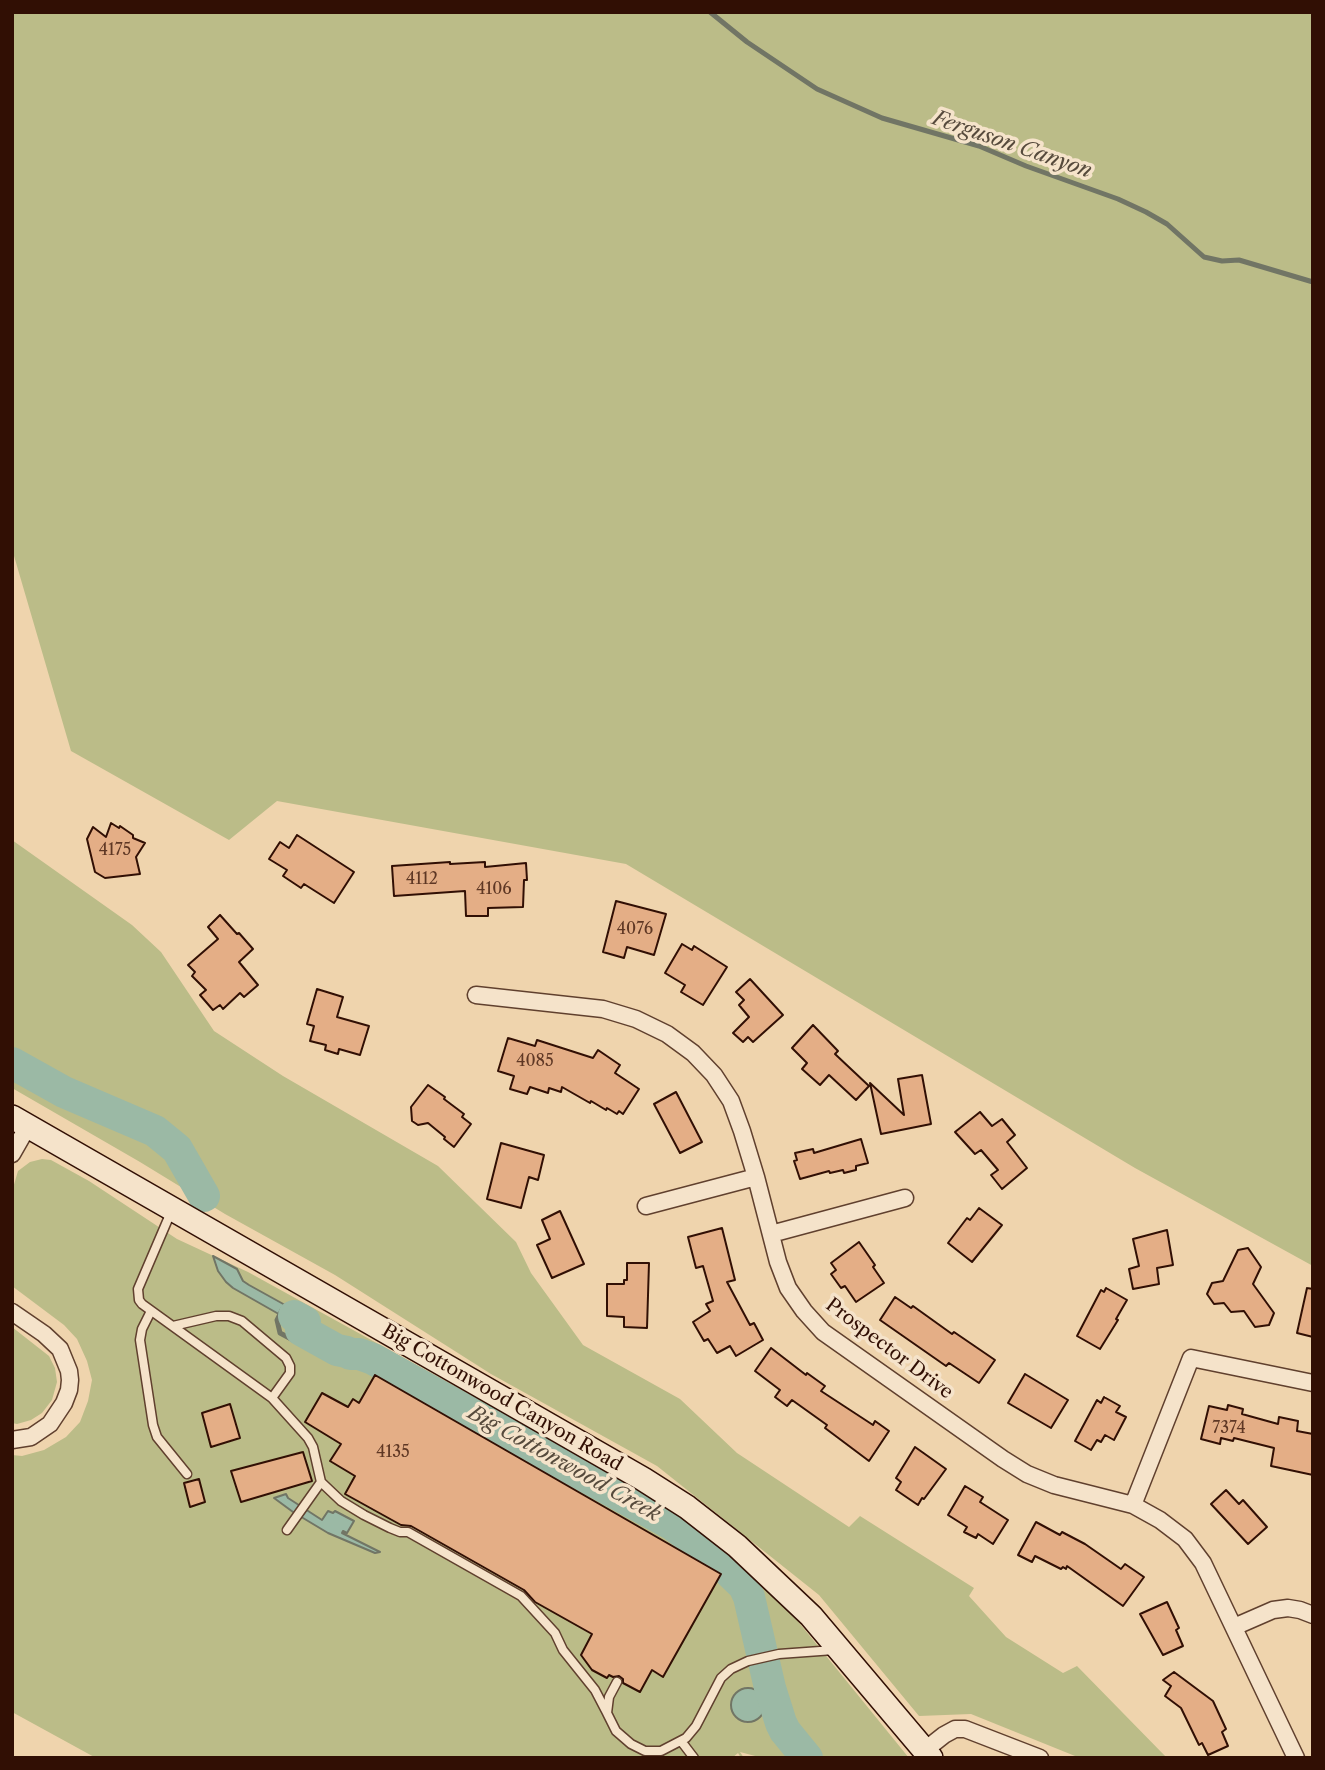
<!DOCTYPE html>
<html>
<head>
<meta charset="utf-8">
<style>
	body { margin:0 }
	#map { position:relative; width:1325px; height:1770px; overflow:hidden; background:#efd4ad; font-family:"Libre Caslon Text",serif }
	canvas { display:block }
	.frame { position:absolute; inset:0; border:14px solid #310f04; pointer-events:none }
</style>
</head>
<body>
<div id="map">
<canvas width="1325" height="1770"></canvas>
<div class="frame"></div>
</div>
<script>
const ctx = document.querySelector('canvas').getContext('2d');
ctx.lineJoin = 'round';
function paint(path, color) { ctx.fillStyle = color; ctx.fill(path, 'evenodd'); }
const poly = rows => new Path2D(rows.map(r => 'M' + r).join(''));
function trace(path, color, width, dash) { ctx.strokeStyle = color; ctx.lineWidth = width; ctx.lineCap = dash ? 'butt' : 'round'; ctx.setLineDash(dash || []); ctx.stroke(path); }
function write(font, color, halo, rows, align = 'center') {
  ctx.font = font + ' "Libre Caslon Text",serif'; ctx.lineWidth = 7; ctx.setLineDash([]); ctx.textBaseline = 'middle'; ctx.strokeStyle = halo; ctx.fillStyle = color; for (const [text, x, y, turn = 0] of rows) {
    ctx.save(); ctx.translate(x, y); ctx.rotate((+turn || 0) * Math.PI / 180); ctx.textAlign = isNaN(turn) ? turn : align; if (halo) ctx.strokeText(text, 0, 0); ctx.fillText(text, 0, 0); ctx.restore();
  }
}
const green = poly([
	[12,12,1313,12,1313,1266,1135,1168,626,864,277,801,229,840,71,751,12,549],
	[12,840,132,925,161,952,214,1031,283,1076,438,1166,516,1242,531,1273,583,1345,680,1399,737,1453,849,1527,860,1516,974,1588,969,1596,1006,1637,1063,1673,1077,1666,1167,1758,1080,1758,971,1714,919,1716,819,1595,657,1466,491,1374,335,1275,225,1214,140,1162,12,1088],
	[42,1159,51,1160,89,1181,177,1239,248,1272,614,1474,734,1557,788,1609,909,1758,758,1758,759,1757,740,1752,744,1758,741,1758,738,1753,732,1758,96,1758,12,1712,12,1455,22,1456,44,1450,66,1437,80,1422,88,1401,92,1380,87,1361,77,1339,64,1325,12,1286,12,1216,14,1204,13,1188,18,1171,30,1162],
	[237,1269,243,1281,249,1285,314,1320,314,1322,325,1328,315,1346,307,1342,309,1338,288,1327,291,1321,233,1288],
	[286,1494,288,1498,322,1520,335,1511,354,1521,342,1533,379,1552,375,1553,328,1533,293,1512,275,1498],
	[746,1688,761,1717,751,1722,746,1723,736,1718,731,1708,732,1697,740,1690],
	[12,1327,49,1356,55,1368,57,1382,52,1400,42,1413,31,1420,17,1424,12,1423]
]);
const water = poly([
	[213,1256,237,1269,243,1281,249,1285,314,1321,314,1322,325,1328,315,1347,306,1342,308,1338,288,1327,291,1321,233,1288,226,1282,218,1271,213,1256],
	[286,1494,288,1498,322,1520,328,1511,333,1513,335,1511,354,1521,347,1533,343,1531,342,1533,380,1552,375,1553,328,1533,293,1512,274,1498,286,1494],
	'731 1705a17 17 0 1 1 34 0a17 17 0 1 1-34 0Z'
]);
const stream = poly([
	[710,12,747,42,817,89,882,118,979,146,1026,166,1118,199,1146,212,1167,224,1204,257,1222,261,1239,260,1313,282],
	[282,1310,277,1320,280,1333,295,1341],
	[317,1329,373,1359],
	[301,1330,295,1341,313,1350,338,1350]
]);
const river = poly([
	[12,1063,64,1092,155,1131,177,1149,204,1196],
	[294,1316,305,1322,301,1330,337,1350,347,1352,350,1354,359,1354,373,1359,436,1394,673,1525,711,1554,744,1586,749,1597,770,1688,781,1723,785,1731,807,1758]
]);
const building = poly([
	[111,823,119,828,120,826,133,835,133,838,145,843,136,857,140,874,105,878,95,872,87,839,93,827,106,837,111,823],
	[297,835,354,872,334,903,304,884,301,888,283,876,287,870,269,859,280,842,289,848,297,835],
	[450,862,450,864,485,862,485,867,526,863,527,880,524,880,523,907,488,908,488,916,466,916,465,891,394,896,392,866,450,862],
	[616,901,666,914,654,955,627,947,624,958,603,952,616,901],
	[220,915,237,934,239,933,253,949,239,962,258,985,244,997,240,993,223,1009,220,1005,213,1010,200,995,206,990,192,976,195,972,188,965,218,939,208,927,220,915],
	[682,944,692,950,694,946,727,967,703,1005,681,992,685,985,665,973,682,944],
	[750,979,783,1015,753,1042,748,1037,743,1042,733,1033,749,1017,739,1005,744,1000,736,992,750,979],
	[317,989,343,997,337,1017,369,1026,360,1055,339,1049,338,1054,325,1050,326,1045,310,1041,314,1026,307,1024,317,989],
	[813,1025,838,1051,835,1054,869,1086,856,1100,829,1075,820,1085,802,1069,807,1063,792,1048,813,1025],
	[508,1038,535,1046,537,1040,593,1058,598,1050,620,1065,615,1073,639,1089,623,1114,619,1111,617,1114,607,1108,606,1110,591,1101,590,1103,562,1087,561,1092,549,1088,548,1093,530,1087,527,1094,510,1089,514,1076,498,1071,508,1038],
	[922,1075,931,1124,881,1134,870,1083,904,1115,898,1079,922,1075],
	[428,1085,445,1097,444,1099,464,1114,462,1117,471,1124,454,1147,444,1139,445,1137,428,1123,418,1125,412,1121,411,1107,428,1085],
	[676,1092,702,1142,680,1153,654,1104,676,1092],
	[980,1112,992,1126,1002,1119,1015,1135,1007,1142,1027,1168,1002,1189,991,1175,998,1170,981,1150,975,1154,955,1132,980,1112],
	[861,1139,868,1163,856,1166,856,1170,844,1173,843,1170,830,1173,829,1171,800,1179,794,1161,797,1160,795,1153,813,1149,814,1153,861,1139],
	[501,1143,544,1155,538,1180,529,1177,521,1208,487,1199,501,1143],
	[979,1208,1002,1225,972,1262,948,1243,967,1218,970,1220,979,1208],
	[560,1211,584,1264,552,1278,537,1245,550,1239,542,1220,560,1211],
	[722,1228,735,1280,727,1282,750,1325,754,1323,763,1340,736,1356,730,1346,717,1353,708,1339,704,1341,693,1322,710,1311,706,1304,713,1301,703,1266,696,1268,688,1237,722,1228],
	[1167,1230,1173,1265,1157,1268,1159,1284,1133,1289,1129,1269,1139,1266,1133,1239,1167,1230],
	[859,1242,875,1265,873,1267,884,1283,856,1302,845,1286,841,1288,831,1274,836,1270,831,1263,859,1242],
	[1248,1248,1261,1267,1253,1284,1274,1313,1269,1325,1255,1327,1244,1311,1231,1312,1224,1303,1214,1304,1207,1294,1212,1283,1223,1281,1238,1250,1248,1248],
	[627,1263,649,1263,647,1328,624,1327,624,1317,607,1316,607,1284,624,1284,624,1280,627,1280,627,1263],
	[1106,1288,1127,1300,1116,1319,1118,1320,1100,1349,1077,1336,1101,1290,1104,1292,1106,1288],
	[1307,1288,1313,1289,1313,1337,1297,1333,1307,1288],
	[895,1297,911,1308,913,1306,952,1334,954,1332,995,1360,979,1383,949,1363,946,1366,880,1320,895,1297],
	[771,1348,806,1375,807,1373,825,1386,821,1391,873,1425,875,1421,889,1431,869,1461,825,1428,827,1425,792,1400,787,1406,775,1397,780,1390,755,1371,771,1348],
	[1025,1374,1068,1400,1051,1428,1008,1403,1025,1374],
	[375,1375,721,1574,663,1677,652,1670,640,1692,623,1683,623,1679,619,1676,613,1677,609,1675,607,1678,592,1670,581,1655,592,1634,535,1602,524,1590,411,1526,401,1525,345,1494,355,1476,330,1461,341,1444,305,1422,322,1393,348,1407,353,1399,359,1403,375,1375],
	[1104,1397,1120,1406,1116,1412,1126,1417,1114,1440,1105,1435,1101,1442,1097,1440,1091,1450,1075,1441,1097,1400,1101,1403,1104,1397],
	[230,1404,240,1438,211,1447,202,1413,230,1404],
	[1228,1405,1243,1409,1242,1414,1278,1424,1279,1417,1298,1421,1297,1431,1313,1434,1313,1475,1271,1466,1274,1448,1234,1438,1233,1441,1221,1438,1220,1444,1201,1439,1209,1406,1227,1410,1228,1405],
	[915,1447,946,1469,924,1499,922,1498,918,1505,896,1490,901,1482,896,1478,915,1447],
	[303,1452,312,1481,241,1502,231,1471,303,1452],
	[199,1479,205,1502,190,1507,184,1483,199,1479],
	[965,1486,983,1497,980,1502,1008,1520,993,1544,978,1534,976,1538,964,1532,967,1527,948,1515,965,1486],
	[1226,1490,1239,1504,1243,1500,1267,1527,1248,1544,1211,1504,1226,1490],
	[1036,1522,1060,1535,1062,1532,1085,1544,1121,1569,1125,1564,1144,1577,1123,1606,1067,1566,1066,1569,1063,1567,1061,1569,1035,1556,1032,1562,1018,1555,1036,1522],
	[1167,1602,1179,1628,1176,1630,1183,1646,1163,1655,1140,1614,1167,1602],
	[1174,1672,1213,1701,1226,1729,1222,1732,1228,1746,1208,1755,1202,1743,1199,1745,1181,1708,1165,1696,1171,1686,1163,1680,1174,1672]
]);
const service = poly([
	[171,1212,138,1289,139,1300,142,1304,272,1398,308,1438,313,1447,321,1482,287,1530],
	[151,1311,142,1329,140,1340,153,1425,157,1437,187,1474],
	[173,1326,216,1316,229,1316,242,1321,286,1358,290,1366,290,1373,272,1398],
	[321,1482,341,1501,364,1515,390,1528,400,1532,408,1532,521,1596,555,1633,563,1650,595,1690,607,1713],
	[617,1682,609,1697,607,1713,616,1731,631,1744,645,1751,661,1751,686,1738,696,1726,721,1678,731,1669,748,1661,779,1654,834,1650],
	[681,1741,694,1758]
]);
const minor = poly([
	[476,995,603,1009,636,1019,667,1034,693,1053,714,1075,731,1101,742,1131,756,1177,778,1262,788,1288,804,1311,823,1332,1003,1459,1027,1474,1054,1485,1133,1505,1160,1520,1185,1539,1203,1563,1296,1758],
	[12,1154,28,1126],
	[646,1206,756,1177],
	[771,1234,905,1198],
	[12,1312,44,1334,60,1349,69,1371,70,1380,69,1390,64,1403,50,1424,31,1437,12,1440],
	[1133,1505,1191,1358,1313,1383],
	[1234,1627,1273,1610,1288,1608,1300,1610,1313,1615],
	[925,1750,944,1735,955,1729,965,1729,1040,1758]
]);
const secondary = poly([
	[12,1117,643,1479,687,1507,737,1546,811,1616,931,1758]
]);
const numberNames = [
	["4175",115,850],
	["4112",422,879],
	["4106",494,889],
	["4076",635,929],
	["4085",535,1061],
	["7374",1229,1428],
	["4135",393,1452]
];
const streetNames = [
	["Prospector Drive",889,1349,37],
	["Big Cottonwood Canyon Road",502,1398,30]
];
const waterNames = [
	["Ferguson Canyon",1012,145,19],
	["Big Cottonwood Creek",564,1464,29]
];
paint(green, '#bbbc88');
paint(water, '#9bb9a5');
trace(water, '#717565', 2);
trace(stream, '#717565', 5);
trace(river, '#9bb9a5', 32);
paint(building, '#e4ae86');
trace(building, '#310f04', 2);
trace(service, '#60402e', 11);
trace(minor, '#60402e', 19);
trace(secondary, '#310f04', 26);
trace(service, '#f5e3ca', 8);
trace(minor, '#f5e3ca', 16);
trace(secondary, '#f5e3ca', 23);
write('16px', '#5e3724', null, numberNames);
write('19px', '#310f04', '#f5e3ca', streetNames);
write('italic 21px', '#564a3c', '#f5e3ca', waterNames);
</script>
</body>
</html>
